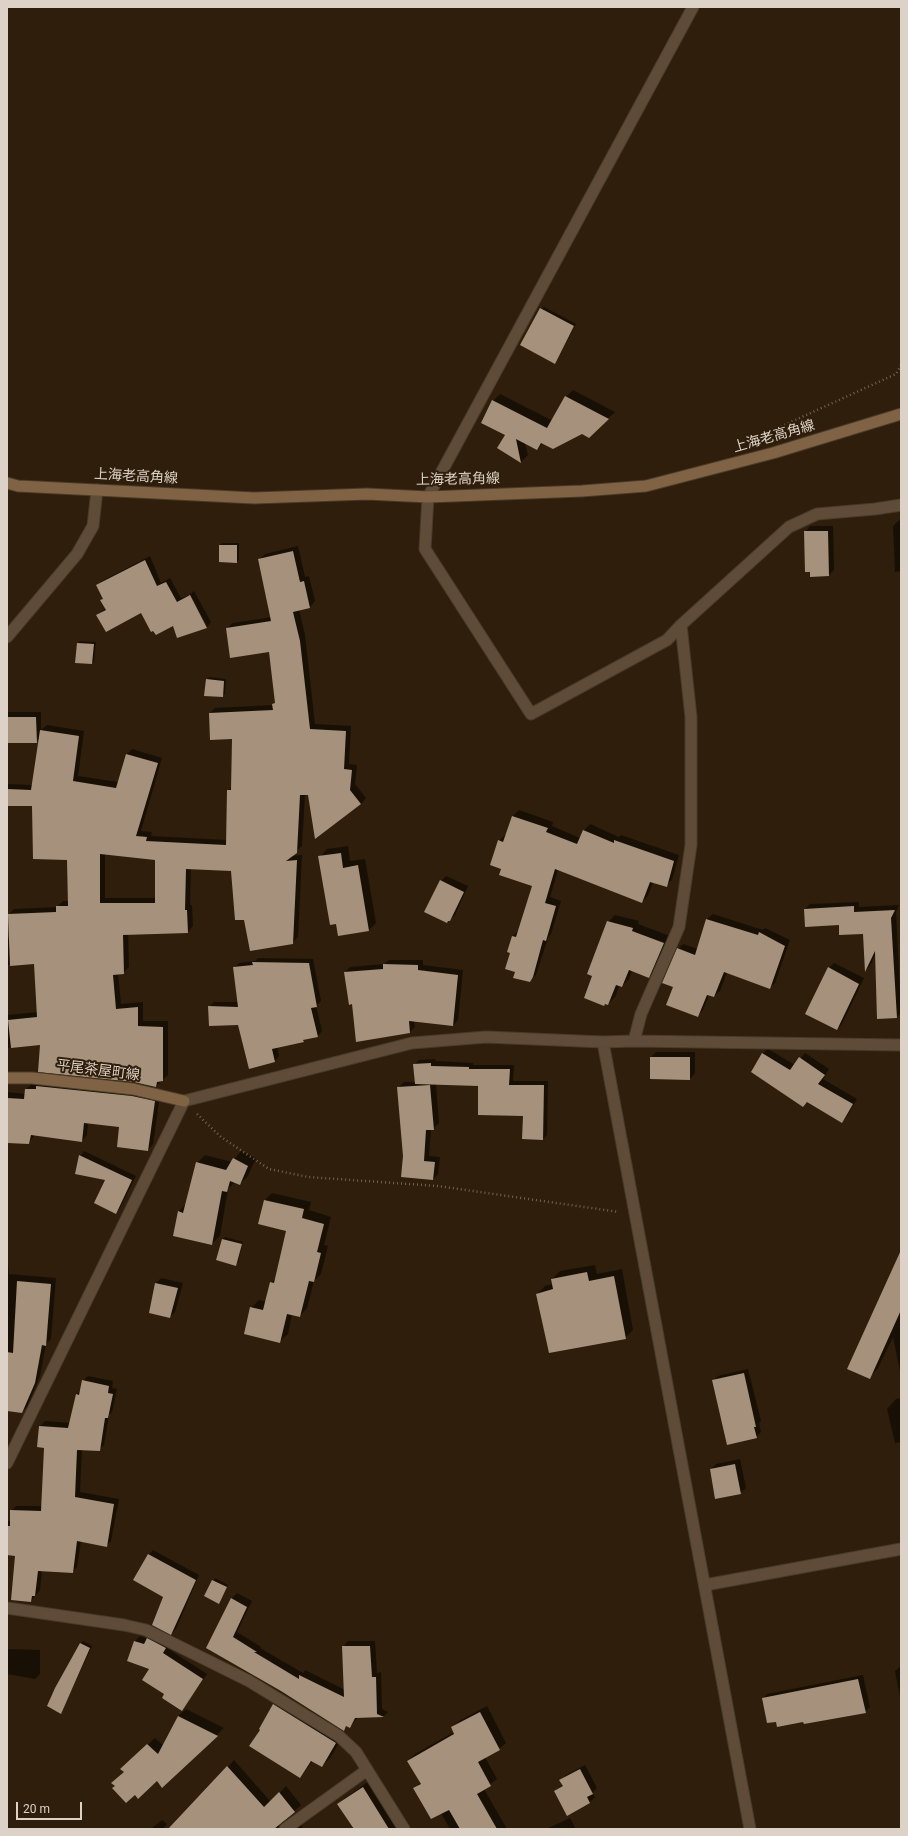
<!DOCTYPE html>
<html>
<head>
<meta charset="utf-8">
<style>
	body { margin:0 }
	#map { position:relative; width:908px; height:1836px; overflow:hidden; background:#2e1e0b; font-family:Roboto,sans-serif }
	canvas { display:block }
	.frame { position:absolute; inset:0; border:8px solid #ddd2c7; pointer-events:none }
	.scale { position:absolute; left:16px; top:1802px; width:66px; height:18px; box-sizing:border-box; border:2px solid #ddd2c7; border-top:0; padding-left:5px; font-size:12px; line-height:14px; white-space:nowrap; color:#ddd2c7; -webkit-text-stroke:3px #2e1e0b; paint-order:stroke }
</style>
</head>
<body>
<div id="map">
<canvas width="908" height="1836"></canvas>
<div class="frame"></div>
<div class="scale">20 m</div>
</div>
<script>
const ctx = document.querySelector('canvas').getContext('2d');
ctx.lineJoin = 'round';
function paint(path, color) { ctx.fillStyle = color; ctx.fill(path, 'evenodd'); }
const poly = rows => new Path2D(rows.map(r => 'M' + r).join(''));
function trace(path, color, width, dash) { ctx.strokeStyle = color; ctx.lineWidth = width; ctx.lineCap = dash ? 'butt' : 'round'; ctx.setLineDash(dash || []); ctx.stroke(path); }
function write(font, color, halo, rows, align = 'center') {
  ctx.font = font + ' Roboto,"Noto Sans JP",sans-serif'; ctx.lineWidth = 4; ctx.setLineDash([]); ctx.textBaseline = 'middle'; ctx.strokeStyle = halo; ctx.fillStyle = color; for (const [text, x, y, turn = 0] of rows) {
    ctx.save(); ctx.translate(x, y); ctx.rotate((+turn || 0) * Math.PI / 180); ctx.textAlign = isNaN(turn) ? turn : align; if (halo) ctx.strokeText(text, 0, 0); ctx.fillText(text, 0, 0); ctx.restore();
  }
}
const shadow = poly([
	[544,307,576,324,557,360,541,309],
	[573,390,615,412,588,437,582,433,543,443,537,449,525,443,528,455,521,462,499,448,506,435,493,401,500,394,553,421,566,397],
	[901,520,901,571,895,572,893,526,898,521],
	[810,526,833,526,834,570,829,575,805,532],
	[223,543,239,543,239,559,237,562,220,545],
	[298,546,305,577,309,576,315,601,310,607,299,609,305,635,315,724,351,726,349,764,357,765,355,784,366,798,361,804,305,794,302,846,290,856,302,855,298,937,292,943,232,870,191,868,190,905,192,905,193,926,188,932,128,934,129,967,123,973,118,973,121,1004,143,1002,143,1021,168,1021,168,1075,156,1086,41,1044,7,1048,7,1015,38,1012,35,963,7,965,7,939,10,938,9,914,14,909,57,907,63,901,68,901,68,859,33,806,7,805,7,784,33,785,40,738,36,742,7,742,7,712,41,712,41,730,47,725,84,731,78,776,118,782,127,754,132,749,162,758,141,831,152,832,151,836,227,840,228,791,232,786,233,738,210,713,215,708,273,705,276,701,269,651,227,628,233,623,272,617,259,560,265,554],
	[105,854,156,859,156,898,105,898],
	[150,556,161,583,170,578,181,598,189,595,205,626,207,626,190,594,194,591,211,622,207,627,178,637,174,625,141,611,98,615,106,608,104,598,98,586,102,581],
	[80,641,96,642,94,661,92,663,76,662,78,643],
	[209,677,226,679,225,694,222,696,207,680],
	[519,810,553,822,552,826,580,838,584,830,590,824,619,837,621,835,679,855,672,880,666,885,653,882,648,896,642,902,558,870,550,897,561,901,551,934,548,938,536,975,530,981,517,971,511,952,509,952,513,936,519,930,533,885,502,868,499,841,505,835,506,836,513,816],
	[348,846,350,861,365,859,376,923,369,930,336,923,320,857,327,849],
	[446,876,468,886,455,915,450,920,441,881],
	[859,902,859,907,899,905,896,912,901,1013,897,1017,876,953,870,966,866,970,864,932,805,909,810,904],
	[713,914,763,930,765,928,790,940,775,983,769,988,727,972,720,991,714,996,709,995,703,1010,698,1016,675,987,678,949,683,944,698,949,707,919],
	[615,915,639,921,638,924,670,936,656,970,649,977,632,970,629,979,622,986,620,985,615,997,608,1004,594,975,608,922],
	[258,958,313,959,321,1001,316,1006,322,1031,318,1036,306,1039,303,1041,277,1047,279,1056,275,1061,238,1024,209,1007,214,1002,239,1002,234,968,239,963,255,961],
	[389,960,423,960,423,965,463,970,458,1020,453,1025,414,1020,415,1027,409,1033,353,1003,345,972,350,967,384,964],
	[834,963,864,978,842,1024,837,1029,829,968],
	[768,1049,795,1065,805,1053,829,1069,823,1079,857,1099,847,1116,842,1122,808,1101,762,1054],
	[656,1052,695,1052,695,1073,690,1079,651,1057],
	[435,1059,436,1061,473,1063,473,1065,514,1065,513,1081,548,1081,547,1135,543,1139,524,1115,479,1085,436,1084,439,1123,433,1129,431,1129,429,1156,440,1157,438,1174,433,1179,404,1156,398,1088,404,1082,416,1082,414,1065,419,1060],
	[32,1084,160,1096,153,1144,148,1150,120,1126,88,1122,87,1135,82,1141,35,1135,28,1143,7,1142,7,1092,26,1094,26,1089],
	[84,1151,136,1176,120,1208,116,1213,107,1179,80,1156],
	[241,1151,256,1158,248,1176,240,1184,235,1182,228,1189,220,1236,212,1244,179,1211,187,1203,197,1163,205,1155,232,1162],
	[272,1193,311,1202,309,1210,331,1217,324,1245,328,1246,321,1274,314,1281,307,1308,300,1316,292,1314,288,1334,280,1341,251,1308,259,1300,267,1302,271,1283,276,1278,287,1230,265,1200],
	[225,1237,243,1242,238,1262,235,1265,222,1239],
	[7,1253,9,1274,56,1278,51,1339,46,1344,40,1376,27,1407,21,1412,7,1410],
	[901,1253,901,1376,893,1337,878,1368,869,1378],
	[595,1265,597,1274,622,1269,633,1330,625,1338,537,1294,545,1286,553,1284,552,1279,560,1271],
	[161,1278,183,1283,175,1312,170,1317,150,1312,156,1283],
	[748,1369,761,1421,759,1423,761,1432,756,1437,713,1381,718,1376],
	[88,1376,113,1381,112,1388,117,1389,112,1412,109,1415,104,1445,99,1450,82,1449,80,1492,119,1499,111,1541,106,1546,81,1541,77,1567,72,1572,42,1570,40,1590,31,1601,16,1555,7,1554,7,1521,11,1521,11,1511,16,1506,42,1506,45,1447,40,1426,45,1421,70,1423,77,1394,81,1390,83,1381],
	[901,1398,901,1442,895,1443,887,1409,896,1399],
	[740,1459,746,1488,740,1493,711,1469,716,1464],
	[153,1550,199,1575,176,1629,171,1634,165,1596,149,1554],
	[215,1578,228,1585,219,1602,205,1596],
	[237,1593,252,1601,237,1632,261,1647,260,1648,303,1673,305,1670,345,1690,343,1647,348,1641,375,1641,377,1673,381,1672,382,1709,388,1712,384,1716,358,1717,350,1727,347,1726,344,1730,282,1690,208,1647,232,1598],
	[152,1634,170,1643,167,1648,207,1674,182,1710,166,1694,150,1669,128,1660,135,1641,140,1636,147,1639],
	[83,1641,92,1646,61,1713,80,1644],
	[7,1649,40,1650,40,1674,35,1679,7,1674],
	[901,1666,901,1701,895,1671],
	[863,1675,870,1707,865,1712,804,1721,777,1721,763,1698,767,1694],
	[282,1697,344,1735,330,1758,322,1766,313,1761,300,1777,260,1729,274,1705],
	[487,1706,506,1743,499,1749,485,1757,497,1779,484,1789,507,1829,450,1829,441,1813,415,1788,421,1782,408,1761,415,1754,454,1732,452,1727,459,1721],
	[186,1709,224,1728,162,1787,157,1780,125,1771,129,1761,155,1738,163,1745,178,1716],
	[234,1760,271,1802,286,1786,301,1805,285,1819,285,1826,291,1829,170,1829],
	[585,1765,597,1788,592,1793,595,1797,590,1802,567,1814,555,1791,563,1785,561,1780,566,1775],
	[567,1783,559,1789,559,1787],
	[369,1781,399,1829,355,1829,339,1804,345,1798],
	[570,1818,576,1829,546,1829],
	[162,1820,167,1824,163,1829,151,1829],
	[301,1825,303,1829,295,1829]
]);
const building = poly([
	[540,308,574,326,555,364,520,345],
	[565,396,609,419,589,438,582,434,553,449,541,443,537,450,516,439,521,463,497,448,505,435,481,423,492,400,547,428],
	[804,531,828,531,829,576,810,577,810,572,805,572],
	[219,545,237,545,237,563,219,562],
	[293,551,300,582,304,581,310,608,293,612,300,641,310,729,346,731,344,769,352,770,350,790,361,804,315,839,308,795,300,795,297,853,286,861,297,860,293,944,250,951,244,920,235,920,231,871,186,869,185,910,187,910,188,933,123,935,124,974,113,975,116,1009,138,1007,138,1026,163,1027,163,1081,157,1082,156,1087,134,1082,38,1072,40,1045,11,1048,10,1039,8,1020,37,1017,34,964,10,966,8,914,56,912,56,906,68,906,67,860,33,859,32,806,7,806,7,789,31,790,40,730,79,736,73,781,116,788,126,754,158,763,136,836,147,837,146,841,226,845,227,790,231,790,232,739,210,740,209,713,273,710,272,704,275,703,269,652,230,658,226,628,271,621,258,559],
	[100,854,155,860,155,903,100,903],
	[145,560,157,586,166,582,177,602,190,595,207,628,177,638,173,626,156,635,153,631,151,632,141,613,106,632,96,615,106,610,100,600,103,599,96,585],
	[77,643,94,644,92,664,75,663],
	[206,679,224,681,223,697,204,696],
	[7,717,36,717,37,743,7,743],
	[512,816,548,828,546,832,577,844,583,830,614,843,614,840,674,861,667,887,650,882,642,903,555,869,545,903,556,906,546,941,543,940,533,977,530,982,513,978,515,972,505,969,510,953,507,952,512,936,516,937,532,886,499,875,501,869,490,865,498,840,503,842],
	[341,853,343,868,358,865,369,931,338,936,336,924,330,925,318,856],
	[440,880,464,892,450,921,448,921,447,923,424,912],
	[854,906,854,912,895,910,891,918,897,1018,877,1019,875,951,865,972,863,934,839,935,839,925,805,927,804,909],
	[706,919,758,935,759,932,785,946,770,989,724,972,714,997,707,995,698,1017,666,1005,673,987,662,983,677,948,695,955],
	[607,921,633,928,632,931,664,943,649,978,629,970,622,987,616,985,608,1005,605,1004,604,1006,584,998,592,976,587,974],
	[252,962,309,963,317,1007,311,1008,318,1037,303,1040,304,1042,272,1049,275,1062,249,1069,238,1025,209,1026,208,1006,238,1007,233,967,253,965],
	[383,964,418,965,418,970,458,975,453,1026,409,1021,410,1033,356,1042,352,1004,349,1005,344,972,383,969],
	[828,967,859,984,837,1030,805,1014],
	[762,1053,790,1070,799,1057,825,1075,818,1084,853,1104,842,1123,807,1102,803,1107,751,1072],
	[650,1057,690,1057,690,1080,650,1079],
	[431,1063,431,1066,469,1067,469,1069,510,1069,509,1085,544,1085,543,1140,522,1139,523,1116,478,1115,478,1086,415,1084,413,1064],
	[430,1085,434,1130,426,1130,424,1161,435,1162,433,1180,401,1177,403,1156,397,1087],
	[36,1086,132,1096,155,1101,148,1151,117,1147,119,1127,84,1123,82,1142,31,1135,29,1144,7,1143,7,1098,24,1099,25,1089,36,1089],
	[79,1155,132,1180,116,1214,94,1203,105,1180,75,1174],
	[233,1158,248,1166,240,1185,230,1181,227,1192,222,1191,212,1245,173,1236,178,1211,183,1213,196,1162,226,1170],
	[264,1200,304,1209,302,1218,324,1224,317,1252,321,1253,314,1282,309,1281,300,1317,287,1314,280,1343,244,1334,250,1307,263,1310,270,1282,274,1283,286,1231,258,1224],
	[222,1239,242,1244,236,1266,216,1260],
	[901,1250,901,1310,870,1379,847,1369],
	[587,1272,589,1281,614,1276,626,1339,549,1353,536,1294,553,1289,551,1279],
	[17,1281,51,1284,46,1346,42,1345,35,1383,22,1413,7,1411,7,1352,13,1353],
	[155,1283,178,1288,170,1318,149,1313],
	[744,1373,756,1427,754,1427,757,1438,727,1445,712,1380],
	[82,1380,109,1386,108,1393,113,1394,108,1418,105,1418,100,1451,77,1450,75,1497,114,1504,107,1547,77,1541,73,1573,38,1571,35,1596,32,1596,31,1602,11,1600,15,1556,7,1555,7,1526,10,1526,10,1510,41,1511,44,1448,37,1447,39,1426,68,1428,76,1394,79,1395],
	[735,1464,741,1494,715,1499,710,1469],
	[148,1554,196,1580,171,1635,152,1625,163,1597,133,1580],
	[212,1580,227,1587,219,1604,204,1596],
	[231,1598,247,1607,233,1637,257,1652,254,1652,299,1679,299,1675,344,1697,342,1646,370,1646,372,1677,376,1677,377,1714,384,1717,355,1718,350,1728,346,1726,344,1731,281,1691,206,1648],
	[147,1638,166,1648,163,1653,203,1679,182,1711,162,1698,164,1694,142,1680,149,1669,127,1661,134,1641,144,1644],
	[80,1643,90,1648,61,1714,47,1706,55,1688],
	[858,1679,866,1713,804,1724,803,1722,777,1727,776,1722,767,1723,762,1698],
	[273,1704,336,1743,322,1767,311,1761,300,1778,249,1746,260,1730,259,1729],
	[480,1712,500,1750,478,1762,491,1786,477,1794,497,1829,460,1829,449,1810,431,1819,413,1788,421,1784,407,1761,454,1734,451,1727],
	[178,1716,218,1736,162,1788,157,1781,138,1799,135,1795,126,1803,112,1788,115,1786,111,1783,124,1772,120,1769,147,1744,158,1754],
	[227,1766,264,1807,279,1792,295,1812,274,1829,168,1829],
	[580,1769,593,1794,587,1797,590,1803,567,1816,554,1791,563,1786,559,1780],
	[363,1787,389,1829,354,1829,337,1804]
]);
const path = poly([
	[758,440,758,437,896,374,901,365],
	[197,1114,221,1137,269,1169,308,1177,438,1186,619,1212]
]);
const minor = poly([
	[693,7,428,497,425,549,531,714,667,640,681,625,789,527,817,514,875,509,901,505],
	[7,637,77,554,93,526,97,490],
	[634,1041,641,1014,679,927,691,845,691,717,681,625],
	[603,1042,750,1829],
	[7,1463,184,1101,412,1043,486,1037,603,1042,634,1041,901,1045],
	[705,1585,901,1549],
	[7,1608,124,1625,146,1630,249,1681,339,1736,356,1752,404,1829],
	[285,1829,367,1770]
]);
const secondary = poly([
	[7,483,18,486,254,498,367,494,428,497,582,491,646,486,773,453,901,414],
	[7,1078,32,1078,133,1089,184,1101]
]);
const streetNames = [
	["上海老高角線",774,437,-16],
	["上海老高角線",136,477,3],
	["上海老高角線",458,480,-1],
	["平尾茶屋町線",98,1071,7]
];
paint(shadow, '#0007');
paint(building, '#a6917c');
trace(minor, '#4a3b29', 13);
trace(secondary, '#4a3b29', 13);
trace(path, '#726454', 2.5, [1, 3]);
trace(minor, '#5e4c39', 11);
trace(secondary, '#806345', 11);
write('14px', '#ddd2c7', '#2e1e0b', streetNames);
</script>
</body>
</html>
